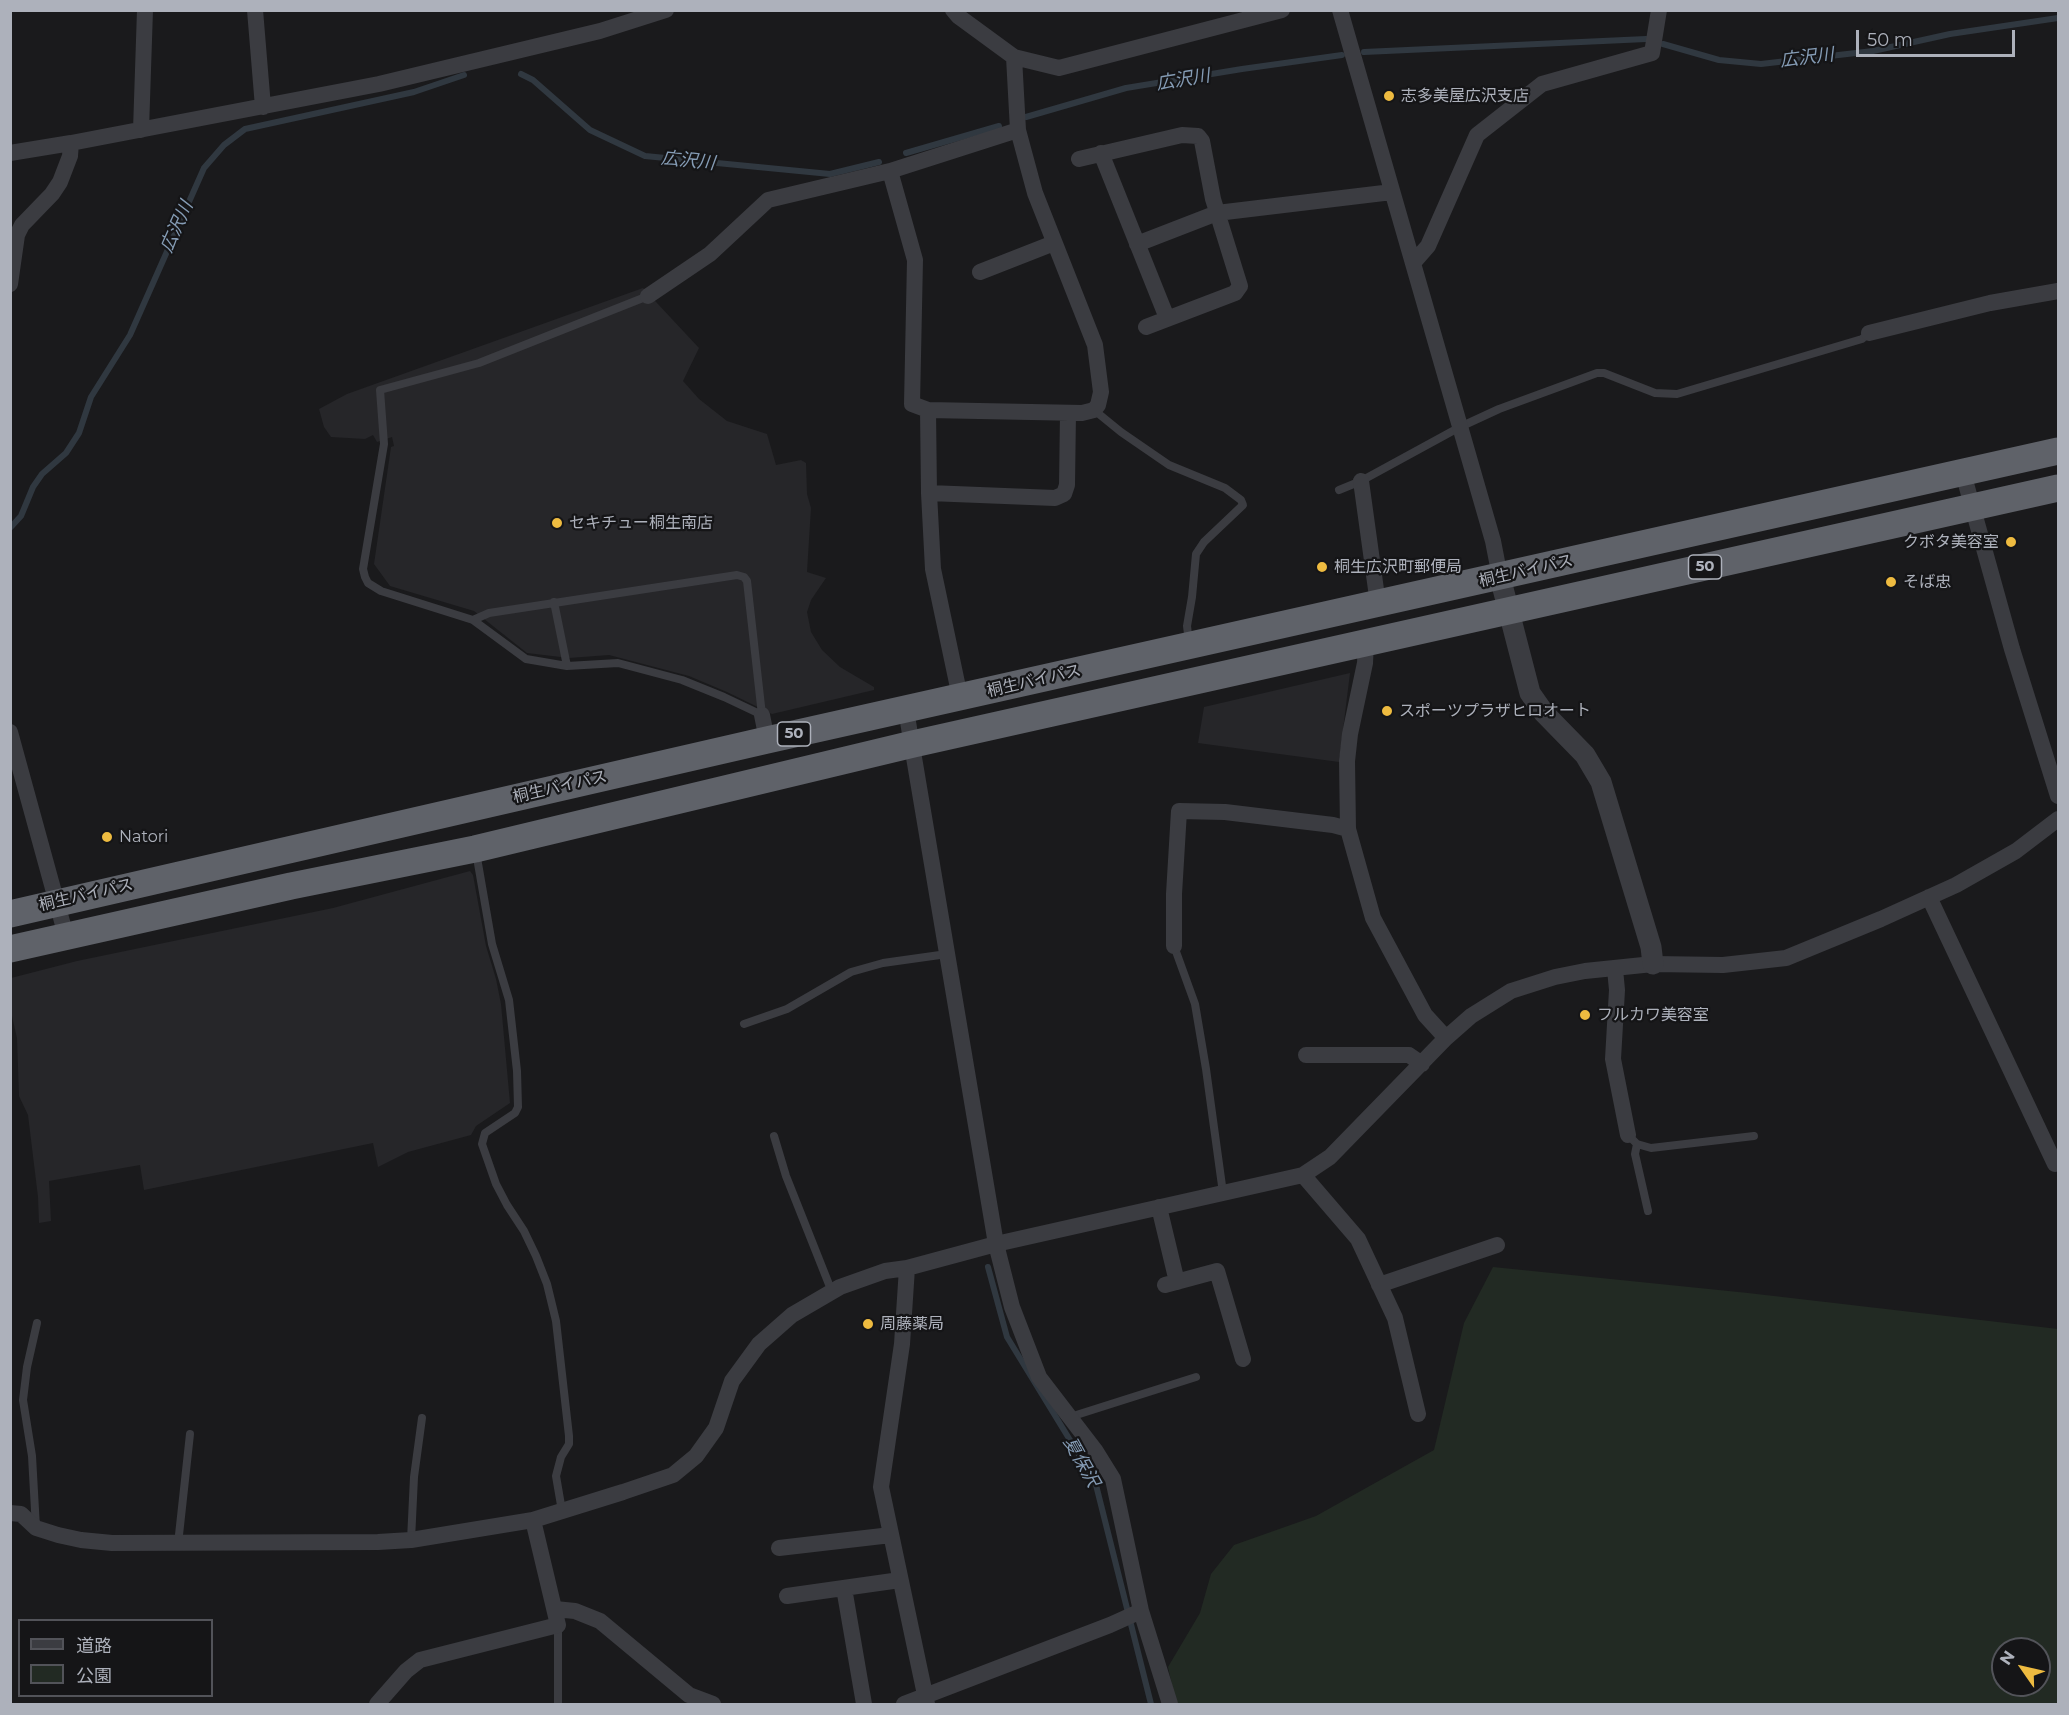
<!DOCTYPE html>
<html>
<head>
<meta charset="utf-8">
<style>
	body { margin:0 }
	#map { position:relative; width:2069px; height:1715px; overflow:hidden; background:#1a1a1c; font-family:Montserrat,"Noto Sans JP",sans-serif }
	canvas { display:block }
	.frame { position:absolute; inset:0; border:12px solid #adb1bb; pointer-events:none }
	.legend { position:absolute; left:18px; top:1619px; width:195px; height:78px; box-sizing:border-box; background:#151517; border:2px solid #525359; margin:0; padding:8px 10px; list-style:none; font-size:18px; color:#adb1bb }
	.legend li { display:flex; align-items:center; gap:12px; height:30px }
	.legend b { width:30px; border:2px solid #525359 }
	.north { position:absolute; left:1991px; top:1637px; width:60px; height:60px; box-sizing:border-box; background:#151517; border:2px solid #525359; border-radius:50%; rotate:304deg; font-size:16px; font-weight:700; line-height:24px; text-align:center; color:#adb1bb }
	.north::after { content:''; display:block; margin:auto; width:21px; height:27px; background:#eebb40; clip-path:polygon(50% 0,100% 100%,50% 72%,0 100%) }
	.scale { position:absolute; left:1856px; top:30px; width:159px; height:27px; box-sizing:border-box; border:3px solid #adb1bb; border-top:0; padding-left:8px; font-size:18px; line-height:21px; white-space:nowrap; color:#adb1bb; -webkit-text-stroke:4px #151517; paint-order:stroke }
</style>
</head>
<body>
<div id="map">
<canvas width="2069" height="1715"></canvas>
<div class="frame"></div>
<ul class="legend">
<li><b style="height:8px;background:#3b3c41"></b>道路</li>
<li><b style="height:16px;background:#222a23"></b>公園</li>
</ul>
<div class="north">N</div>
<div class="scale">50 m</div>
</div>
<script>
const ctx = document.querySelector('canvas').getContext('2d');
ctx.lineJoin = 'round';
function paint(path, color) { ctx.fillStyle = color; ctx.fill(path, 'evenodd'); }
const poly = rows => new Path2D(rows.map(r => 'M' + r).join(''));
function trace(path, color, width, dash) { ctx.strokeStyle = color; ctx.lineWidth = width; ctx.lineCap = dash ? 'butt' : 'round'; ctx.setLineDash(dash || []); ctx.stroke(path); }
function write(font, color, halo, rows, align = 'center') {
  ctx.font = font + ' Montserrat,"Noto Sans JP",sans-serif'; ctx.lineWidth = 4.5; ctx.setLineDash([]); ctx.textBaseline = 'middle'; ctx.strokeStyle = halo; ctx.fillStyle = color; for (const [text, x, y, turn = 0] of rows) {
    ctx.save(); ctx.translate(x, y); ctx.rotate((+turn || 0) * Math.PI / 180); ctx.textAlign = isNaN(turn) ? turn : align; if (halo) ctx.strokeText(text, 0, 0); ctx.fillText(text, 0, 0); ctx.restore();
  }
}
const built = poly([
	[643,288,699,348,683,381,699,399,727,421,767,434,776,465,801,460,806,463,807,494,811,508,807,572,826,578,811,600,807,612,811,632,822,650,840,667,874,687,874,690,772,714,727,692,689,676,609,655,569,658,527,653,474,611,390,586,374,564,391,447,394,446,392,437,377,442,373,435,365,439,331,437,324,427,319,409,347,394],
	[1350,673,1339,762,1198,743,1204,707],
	[470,871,473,875,486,946,496,979,501,1004,510,1103,476,1126,471,1135,408,1152,378,1167,373,1143,144,1190,140,1165,49,1181,51,1221,39,1223,38,1197,28,1115,19,1096,17,1038,11,1012,11,978,77,961,333,908]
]);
const green = poly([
	[1493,1267,1748,1293,2058,1329,2058,1704,1178,1704,1175,1699,1168,1667,1200,1613,1211,1574,1234,1545,1316,1516,1434,1450,1464,1323],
	[2003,1649,2039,1649,2039,1685,2003,1685]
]);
const stream = poly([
	[1663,44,1719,60,1761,64,1873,51,1950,34,2058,18],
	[1364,52,1646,39],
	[521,74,533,80,590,130,645,156,830,174,879,162],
	[1026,117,1126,88,1242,69,1342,55],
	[906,153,999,126],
	[10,528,21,516,33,487,42,474,66,453,79,433,91,397,130,335,204,168,224,145,245,129,414,92,464,75],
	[988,1267,1007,1337,1095,1481,1151,1704]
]);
const service = poly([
	[648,296,479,363,380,390,384,444,363,569,365,577,368,583,381,591,473,620,526,659,567,666,618,663,682,680,724,697,762,715],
	[1094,410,1121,432,1169,465,1225,488,1241,500,1243,505,1204,542,1196,554,1192,597,1187,626,1189,642],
	[1339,490,1361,481,1460,427,1499,409,1597,373,1604,373,1655,393,1677,394,1862,339,1869,333],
	[554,602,567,666],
	[473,620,489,613,737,575,744,577,747,581,762,715],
	[476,852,492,944,509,1000,517,1071,518,1107,515,1113,485,1133,482,1144,496,1184,507,1205,524,1231,536,1256,547,1284,556,1321,569,1436,569,1444,561,1457,556,1476,562,1511],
	[1174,946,1195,1004,1206,1069,1223,1193],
	[744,1024,787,1009,851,972,883,963,947,954],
	[1628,1135,1637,1144,1651,1148,1754,1136],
	[774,1136,786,1176,832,1292],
	[1637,1144,1635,1154,1648,1211],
	[1070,1417,1196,1377],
	[36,1528,32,1456,23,1400,27,1367,37,1323],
	[411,1540,414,1477,422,1418],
	[178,1544,190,1434],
	[558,1625,558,1704]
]);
const minor = poly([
	[255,10,263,107],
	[953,10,958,16,1014,57,1059,68,1282,10],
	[1340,10,1493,541,1500,577],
	[141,130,145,10],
	[10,153,71,143,379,84,600,31,666,10],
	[1101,153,1167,318],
	[1079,159,1182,135,1198,136,1202,141,1213,199,1240,286,1235,293,1146,327],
	[890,171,915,260,912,404,928,410,1082,413,1094,410,1098,405,1101,392,1095,345,1035,193,1018,130,1014,57],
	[1137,244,1217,213,1392,192],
	[1414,262,1428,246,1477,135,1542,84,1652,53,1659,10],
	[980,272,1054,243],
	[10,284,17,235,22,225,52,194,60,182,70,156,71,143],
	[648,296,710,254,768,200,890,171,1018,130],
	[1869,333,1990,303,2058,291],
	[928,410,929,493,933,569,960,697],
	[1963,473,2012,649,2058,796],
	[1361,481,1378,604],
	[929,493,1055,498,1064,494,1067,485,1068,413],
	[1366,642,1365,663,1350,734,1347,761,1348,829,1373,918,1425,1015,1446,1038],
	[906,710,996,1244,1012,1307,1039,1377,1095,1450,1113,1479,1141,1611,1170,1704],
	[762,715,767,740],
	[10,732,66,936],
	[1929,897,2055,1164],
	[1174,946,1174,894,1179,811,1225,812,1333,825,1348,829],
	[1615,969,1617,990,1613,1059,1628,1135],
	[1306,1055,1409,1055,1422,1064],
	[1303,1175,1358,1239,1395,1318,1418,1414],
	[1159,1207,1177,1282],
	[907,1268,902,1344,881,1487,927,1704],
	[1165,1285,1217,1271,1243,1359],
	[1379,1285,1497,1245],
	[10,1513,21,1514,36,1528,58,1535,81,1540,112,1543,378,1542,411,1540,533,1520,623,1492,673,1475,696,1456,716,1428,732,1381,759,1344,792,1315,840,1287,885,1271,907,1268,996,1244,1303,1175,1330,1157,1446,1038,1471,1016,1511,991,1555,977,1585,971,1653,964,1723,965,1786,958,1881,919,1956,885,2016,851,2058,819],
	[779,1548,891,1535],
	[844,1588,864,1704],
	[787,1596,900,1580],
	[555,1609,575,1611,600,1621,689,1695,713,1704],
	[377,1704,406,1671,420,1660,558,1625,533,1520],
	[904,1704,1110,1625,1141,1611]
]);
const tertiary = poly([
	[1500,577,1530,693,1544,713,1585,755,1601,782,1651,947,1653,964]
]);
const trunk = poly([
	[10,914,767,740,2058,451],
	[10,949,291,886,475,849,913,744,2058,488]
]);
const markers = [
	[1389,96,6,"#eebb40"],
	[557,523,6,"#eebb40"],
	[2011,542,6,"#eebb40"],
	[1322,567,6,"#eebb40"],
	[1891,582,6,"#eebb40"],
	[1387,711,6,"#eebb40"],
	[107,837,6,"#eebb40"],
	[1585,1015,6,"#eebb40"],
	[868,1324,6,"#eebb40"]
];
const shields = [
	[1705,567,33],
	[794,734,33]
];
const shieldNames = [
	["50",1705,567],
	["50",794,734]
];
const poiNames = [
	["志多美屋広沢支店",1401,96],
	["セキチュー桐生南店",569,523],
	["クボタ美容室",1999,542,"right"],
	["桐生広沢町郵便局",1334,567],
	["そば忠",1903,582],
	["スポーツプラザヒロオート",1399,711],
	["Natori",119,837],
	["フルカワ美容室",1597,1015],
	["周藤薬局",880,1324]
];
const streetNames = [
	["桐生バイパス",1526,571,-13],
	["桐生バイパス",1034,681,-13],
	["桐生バイパス",560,787,-13],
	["桐生バイパス",86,895,-13]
];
const waterNames = [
	["広沢川",1807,58,-7],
	["広沢川",1183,80,-9],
	["広沢川",688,161,6],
	["広沢川",177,227,-66],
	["夏保沢",1081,1462,61]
];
paint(built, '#262629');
paint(green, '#222a23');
trace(stream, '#303840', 6);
trace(service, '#3b3c41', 8);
trace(minor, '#3b3c41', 16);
trace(tertiary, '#3b3c41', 21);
trace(trunk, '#5f6269', 27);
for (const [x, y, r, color] of markers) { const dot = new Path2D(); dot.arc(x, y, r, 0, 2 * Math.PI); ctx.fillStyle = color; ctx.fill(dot); trace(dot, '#151517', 2); }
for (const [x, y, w] of shields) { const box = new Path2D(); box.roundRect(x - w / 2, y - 12, w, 24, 4.5); ctx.fillStyle = '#151517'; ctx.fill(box); trace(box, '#adb1bb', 1.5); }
write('bold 15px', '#adb1bb', null, shieldNames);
write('16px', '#adb1bb', '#151517', poiNames, 'left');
write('16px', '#adb1bb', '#151517', streetNames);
write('italic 18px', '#859cb5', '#151517', waterNames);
</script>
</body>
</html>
